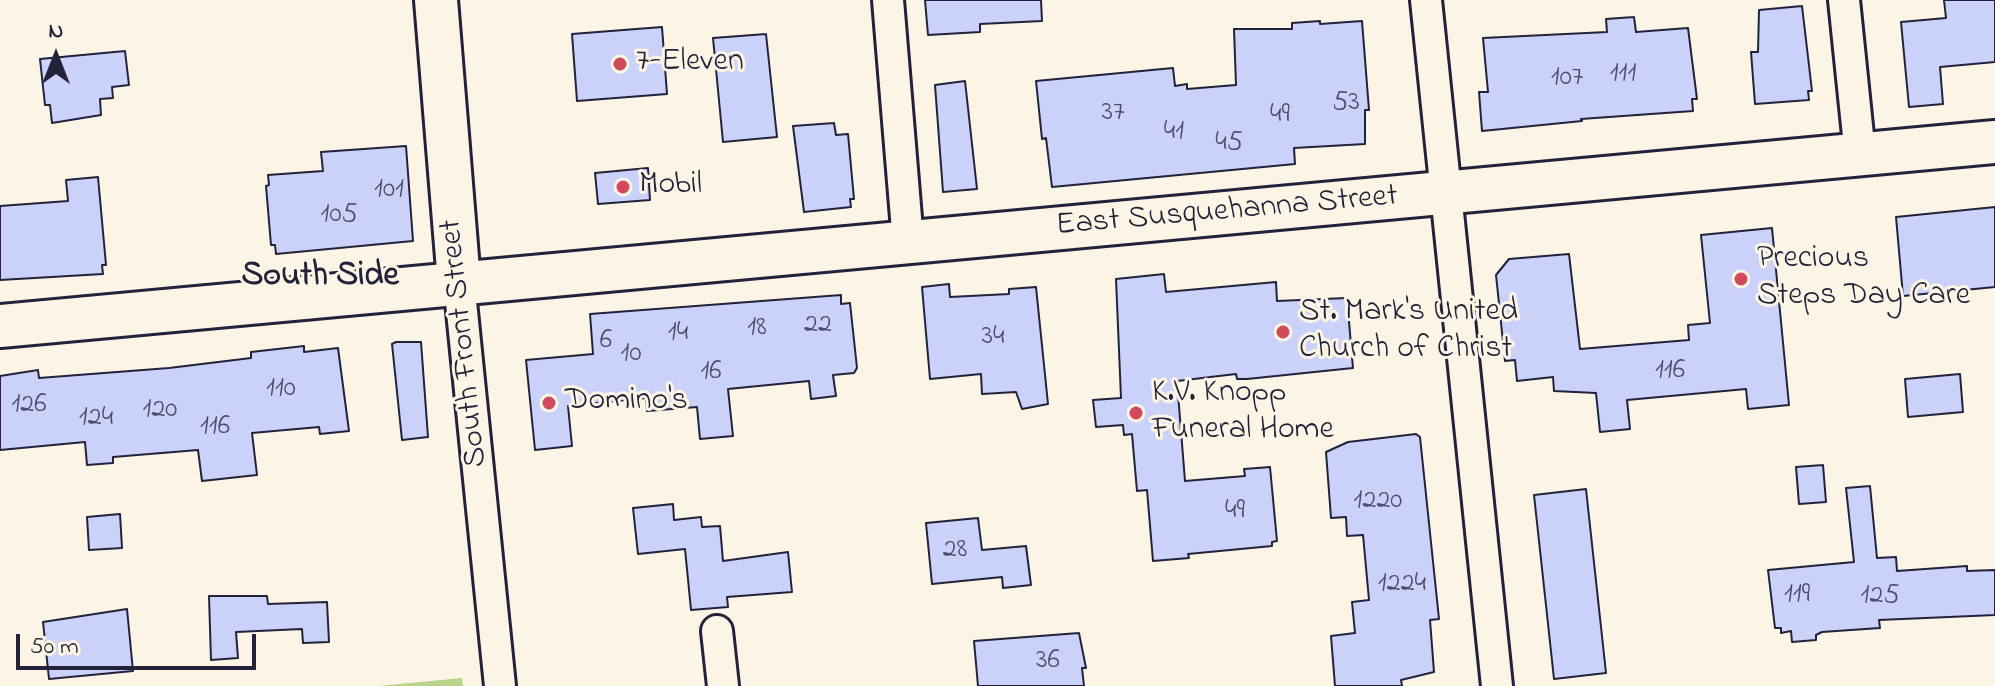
<!DOCTYPE html>
<html>
<head>
<meta charset="utf-8">
<style>
	body { margin:0 }
	#map { position:relative; width:1995px; height:686px; overflow:hidden; background:#fcf5e5; font-family:"Indie Flower",sans-serif }
	canvas { display:block }
	.north { position:absolute; left:16px; top:16px; width:80px; height:80px; -webkit-text-stroke:6px #fcf5e5; paint-order:stroke; rotate:0deg; font-size:22px; font-weight:700; line-height:32px; text-align:center; color:#22223b }
	.north::after { content:''; display:block; margin:auto; width:28px; height:36px; background:#22223b; clip-path:polygon(50% 0,100% 100%,50% 72%,0 100%) }
	.scale { position:absolute; left:16px; top:634px; width:240px; height:36px; box-sizing:border-box; border:4px solid #22223b; border-top:0; padding-left:10px; font-size:24px; line-height:28px; white-space:nowrap; color:#22223b; -webkit-text-stroke:6px #fcf5e5; paint-order:stroke }
</style>
</head>
<body>
<div id="map">
<canvas width="1995" height="686"></canvas>
<div class="north">N</div>
<div class="scale">50 m</div>
</div>
<script>
const ctx = document.querySelector('canvas').getContext('2d');
ctx.lineJoin = 'round';
function paint(path, color) { ctx.fillStyle = color; ctx.fill(path, 'evenodd'); }
const poly = rows => new Path2D(rows.map(r => 'M' + r).join(''));
function trace(path, color, width, dash) { ctx.strokeStyle = color; ctx.lineWidth = width; ctx.lineCap = dash ? 'butt' : 'round'; ctx.setLineDash(dash || []); ctx.stroke(path); }
function write(font, color, halo, rows, align = 'center') {
  ctx.font = font + ' "Indie Flower",sans-serif'; ctx.lineWidth = 6; ctx.setLineDash([]); ctx.textBaseline = 'middle'; ctx.strokeStyle = halo; ctx.fillStyle = color; for (const [text, x, y, turn = 0] of rows) {
    ctx.save(); ctx.translate(x, y); ctx.rotate((+turn || 0) * Math.PI / 180); ctx.textAlign = isNaN(turn) ? turn : align; if (halo) ctx.strokeText(text, 0, 0); ctx.fillText(text, 0, 0); ctx.restore();
  }
}
const green = poly([
	[462,678,463,686,378,686]
]);
const building = poly([
	[925,0,1041,0,1042,21,980,24,980,32,928,35,925,0],
	[1944,0,1995,0,1995,62,1940,67,1943,104,1909,107,1901,22,1946,18,1944,0],
	[1802,6,1812,91,1808,91,1809,100,1755,104,1751,52,1758,52,1759,10,1802,6],
	[1634,17,1636,32,1688,28,1697,99,1692,99,1693,111,1581,119,1582,121,1482,131,1479,92,1488,92,1483,38,1607,32,1606,19,1634,17],
	[1320,21,1320,24,1362,21,1369,110,1365,110,1365,144,1294,148,1295,164,1052,187,1046,138,1042,139,1036,81,1173,68,1175,86,1187,84,1187,89,1236,85,1234,29,1292,29,1292,23,1320,21],
	[662,27,667,94,577,101,572,34,662,27],
	[766,34,777,137,723,142,713,38,766,34],
	[125,51,129,85,112,87,113,98,100,99,101,115,52,123,50,105,45,105,40,59,125,51],
	[965,81,977,189,943,192,935,85,965,81],
	[834,123,836,135,848,134,854,199,850,199,851,207,804,212,793,126,834,123],
	[406,146,413,241,276,254,275,245,271,245,266,186,269,185,268,175,323,171,321,152,406,146],
	[648,168,650,200,598,204,595,173,648,168],
	[98,177,106,265,102,265,103,274,0,280,0,206,68,201,66,180,98,177],
	[1995,207,1995,287,1903,296,1896,217,1995,207],
	[1772,228,1789,405,1748,409,1746,389,1627,400,1630,429,1600,432,1596,393,1554,391,1553,377,1517,381,1515,360,1505,361,1496,275,1509,259,1569,254,1580,349,1689,340,1688,325,1710,323,1701,235,1772,228],
	[1164,274,1166,292,1276,282,1277,301,1347,298,1353,368,1247,379,1237,379,1236,374,1177,381,1185,481,1245,476,1244,469,1270,467,1277,541,1272,542,1272,546,1188,554,1189,558,1153,561,1147,490,1137,491,1132,434,1124,435,1123,425,1096,427,1093,400,1121,398,1116,279,1164,274],
	[949,284,950,297,1009,294,1009,289,1036,287,1048,404,1022,409,1016,392,982,394,981,374,930,379,922,287,949,284],
	[841,295,841,304,850,303,857,368,854,373,833,375,836,396,811,399,809,381,728,389,733,436,700,439,697,407,647,411,646,398,568,406,572,446,535,450,526,360,593,354,590,314,841,295],
	[396,342,421,342,428,437,402,440,392,344,396,342],
	[304,346,304,352,338,348,349,431,320,434,319,427,252,433,257,475,202,481,198,450,113,457,113,463,87,465,85,442,0,450,0,376,38,370,39,378,169,368,251,358,251,352,304,346],
	[1960,374,1963,412,1908,417,1905,379,1960,374],
	[1416,434,1420,437,1439,619,1430,620,1434,672,1401,680,1402,686,1335,686,1331,636,1355,633,1352,602,1369,600,1363,535,1347,536,1346,517,1331,518,1326,452,1348,442,1416,434],
	[1823,465,1826,502,1799,504,1796,467,1823,465],
	[1870,486,1877,558,1896,557,1897,571,1967,566,1967,571,1995,570,1995,615,1879,620,1880,628,1822,632,1816,635,1816,640,1792,642,1791,631,1781,633,1781,628,1775,628,1768,570,1854,562,1846,488,1870,486],
	[1586,489,1606,673,1554,679,1534,495,1586,489],
	[673,504,674,520,701,517,702,527,720,526,723,561,788,552,792,592,727,597,728,607,691,610,685,549,638,554,633,508,673,504],
	[120,514,122,548,89,550,87,517,120,514],
	[978,518,982,550,1026,546,1031,585,1003,588,1002,577,932,584,926,523,978,518],
	[209,596,267,596,268,604,327,602,329,642,303,643,302,629,236,632,238,658,211,660,209,596],
	[127,609,133,671,49,679,43,622,127,609],
	[1079,633,1086,668,1082,668,1084,686,978,686,974,641,1079,633]
]);
const street = poly([
	[888,0,908,242],
	[1426,0,1497,686],
	[1844,0,1860,155],
	[459,282,500,686],
	[717,631,723,686]
]);
const secondary = poly([
	[436,0,459,282],
	[0,326,1995,142]
]);
const markers = [
	[620,64,8,"#d1495b"],
	[623,187,8,"#d1495b"],
	[1741,279,8,"#d1495b"],
	[1283,332,8,"#d1495b"],
	[549,403,8,"#d1495b"],
	[1136,413,8,"#d1495b"]
];
const numberNames = [
	["111",1623,75],
	["107",1567,79],
	["53",1346,104],
	["37",1113,114],
	["49",1280,116],
	["41",1174,133],
	["45",1229,144],
	["101",389,191],
	["105",339,216],
	["22",818,326],
	["18",757,329],
	["14",678,334],
	["34",993,338],
	["6",606,342],
	["10",631,355],
	["116",1670,372],
	["16",711,373],
	["110",281,390],
	["126",29,406],
	["120",160,411],
	["124",96,419],
	["116",215,428],
	["1220",1378,502],
	["49",1235,512],
	["28",955,551],
	["1224",1402,585],
	["119",1797,596],
	["125",1880,597],
	["36",1048,662]
];
const poiNames = [
	["7-Eleven",636,64],
	["Mobil",639,187],
	["Precious",1757,261],
	["Steps Day Care",1757,298],
	["St. Mark's United",1299,314],
	["Church of Christ",1299,351],
	["K.V. Knopp",1152,395],
	["Funeral Home",1152,432],
	["Domino's",565,403]
];
const streetNames = [
	["East Susquehanna Street",1227,213,-5],
	["South Front Street",466,343,-96]
];
const neighbourhoodNames = [
	["South Side",320,278]
];
paint(green, '#b9d48b');
paint(building, '#cbd2fa');
trace(building, '#22223b', 2);
trace(street, '#22223b', 36);
trace(secondary, '#22223b', 48);
trace(street, '#fcf5e5', 30);
trace(secondary, '#fcf5e5', 42);
for (const [x, y, r, color] of markers) { const dot = new Path2D(); dot.arc(x, y, r, 0, 2 * Math.PI); ctx.fillStyle = color; ctx.fill(dot); trace(dot, '#fcf5e5', 3); }
write('28px', '#4c4e6b', null, numberNames);
write('32px', '#22223b', '#fcf5e5', poiNames, 'left');
write('32px', '#22223b', '#fcf5e5', streetNames);
write('bold 34px', '#22223b', '#fcf5e5', neighbourhoodNames);
</script>
</body>
</html>
